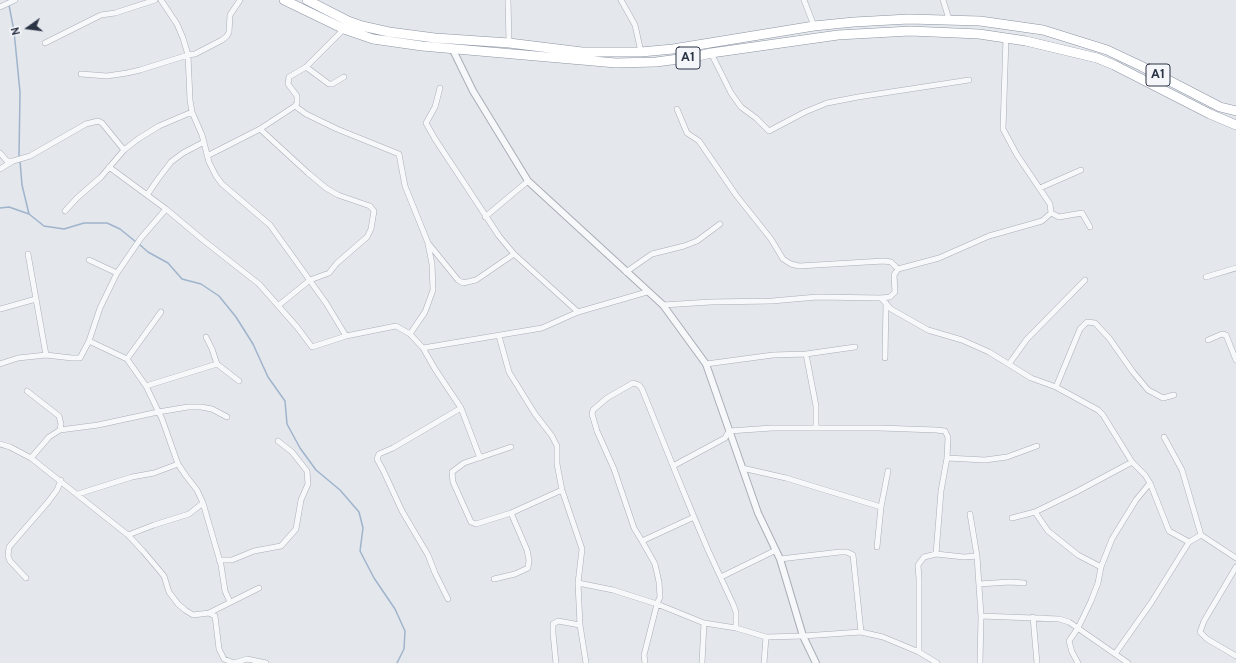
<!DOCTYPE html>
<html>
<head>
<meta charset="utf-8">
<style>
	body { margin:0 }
	#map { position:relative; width:1236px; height:663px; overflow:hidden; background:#e4e7ec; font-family:Overpass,sans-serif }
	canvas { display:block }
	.north { position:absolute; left:8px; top:8px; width:40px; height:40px; -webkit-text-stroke:3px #f4f6f9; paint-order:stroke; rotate:256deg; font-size:11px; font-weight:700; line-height:16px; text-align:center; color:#2b3445 }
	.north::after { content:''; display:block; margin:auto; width:14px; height:18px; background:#2b3445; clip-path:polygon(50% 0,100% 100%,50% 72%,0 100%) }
</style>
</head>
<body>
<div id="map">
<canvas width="1236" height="663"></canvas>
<div class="north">N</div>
</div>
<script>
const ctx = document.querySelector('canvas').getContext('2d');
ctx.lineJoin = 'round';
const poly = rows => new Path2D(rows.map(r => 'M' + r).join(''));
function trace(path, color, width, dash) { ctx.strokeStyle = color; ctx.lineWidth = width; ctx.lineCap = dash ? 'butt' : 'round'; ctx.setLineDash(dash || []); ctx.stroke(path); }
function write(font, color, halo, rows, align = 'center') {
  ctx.font = font + ' Overpass,sans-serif'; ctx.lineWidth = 4; ctx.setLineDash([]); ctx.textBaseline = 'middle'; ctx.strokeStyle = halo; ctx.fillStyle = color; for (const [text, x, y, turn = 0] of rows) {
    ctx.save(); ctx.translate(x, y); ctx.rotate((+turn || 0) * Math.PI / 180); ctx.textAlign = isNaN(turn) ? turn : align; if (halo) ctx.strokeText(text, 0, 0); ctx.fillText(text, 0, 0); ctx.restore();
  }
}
const stream = poly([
	[8,0,14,31,20,92,19,157],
	[20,161,22,185,29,214],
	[0,208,9,207,29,214,44,226,64,229,84,223,107,223,120,229,136,242],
	[139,244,148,252,168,263,182,279,201,284,219,296,236,317,253,344,268,377,285,401,287,424,300,448,316,470,340,490,359,512,363,528,360,551,374,578,395,609,405,631,404,649,397,663]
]);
const minor = poly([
	[161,0,177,24,183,38,188,55,190,100,192,112,202,135,209,162,216,176,222,184,270,225,326,303,346,336],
	[508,0,509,43],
	[621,0,635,25,641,52],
	[804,0,814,26],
	[943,0,949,19],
	[0,7,15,0],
	[45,43,101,15,115,13,155,0],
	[711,53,731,93,741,107,756,118,769,131,805,112,827,103,858,97,969,80],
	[306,67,329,84,332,84,344,77],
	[81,74,107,76,127,73,140,70,188,55,195,54,222,40,227,36,229,32,230,15,240,0],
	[440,88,435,107,426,123,435,139,499,236,514,254,578,312],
	[295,106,306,114,337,129,399,154,405,186,428,243,458,280,463,283,476,280,514,254],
	[677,109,687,133,699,141,736,195,771,239,783,259,791,264,799,266,884,261,891,262,898,269],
	[260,129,308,173,326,188,338,195,370,206,374,211,371,229,367,237,337,263,329,273,310,280,279,305],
	[0,153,7,161,13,161],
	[207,156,260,129,295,106,297,103,297,96,288,84,289,77,306,67,344,29],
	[109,167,166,209,203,240,259,284,297,327,312,347,346,336,396,326,410,334],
	[0,169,13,161,30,156,86,124,98,121,102,123,124,150],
	[1040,188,1081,170],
	[147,195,158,179,171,162,183,153,204,142],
	[65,211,77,198,101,177,124,150,138,139,159,126,192,112],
	[1051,213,1059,217,1082,213,1090,227],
	[485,217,528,181],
	[428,244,432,264,433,290,425,312,410,334,423,348,435,369,461,408,480,458],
	[28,254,46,355],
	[89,260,117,273],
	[626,272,652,254,684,246,697,241,720,224],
	[1206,277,1236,268],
	[881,298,891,309,928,330,962,340,989,352,1031,378,1056,387,1098,410,1103,415,1132,462,1145,475,1150,483],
	[663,305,711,302,772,301,817,297,881,298,890,297,895,292,894,275,898,269,939,258,989,236,1042,221,1051,213,1050,204,1017,155,1003,129,1006,38],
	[0,309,36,299],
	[499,336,509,372,535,414,552,436,557,446,557,464,562,490,582,549,578,583,580,625,586,663],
	[206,337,212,349,217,364,239,381],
	[1208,340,1222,334,1226,335,1236,360],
	[89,341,127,359,146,386,162,419,178,464,186,476,197,490,203,503,221,565,225,591,230,602],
	[423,348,542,328,578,312,647,292],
	[806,354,816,406,816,428],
	[885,358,886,303],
	[127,359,161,312],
	[0,364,18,358,46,355,72,358,80,358,89,341,100,308,117,273,141,238,166,209],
	[706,364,773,355,806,354,855,347],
	[1009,364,1027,339,1085,280],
	[146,386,217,364],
	[1056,387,1080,329,1087,322,1095,323,1109,338,1133,372,1148,390,1163,398,1174,395],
	[27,391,59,416,61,424,60,430],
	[1164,437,1182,470,1201,535,1236,558],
	[0,444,10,447,31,458,128,535,143,551,159,570,164,576,169,592,178,604,185,610,193,615,209,613,259,588],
	[511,447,464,463,452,472,453,482,471,522,476,524,511,513,562,490],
	[31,458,49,437,60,430,98,425,158,412,188,407,201,407,212,409,227,417],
	[947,458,985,460,1007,457,1037,446],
	[673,466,725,438,729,431,772,428,880,428,936,430,945,431,948,437,947,458,941,491,936,554],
	[742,468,786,478,881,507],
	[78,494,132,477,154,473,178,464],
	[1035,512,1048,531,1078,555,1101,567],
	[970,514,977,556],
	[694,517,642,541,634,528,614,469,597,431,592,414,593,410,607,398,633,383,639,385,642,389,673,466,694,517,708,550,733,604,736,612,736,628],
	[1012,518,1035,512,1076,492,1132,462],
	[128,535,154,525,189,514,203,503],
	[642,541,655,564,659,582,660,597,657,604,644,655,645,663],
	[877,547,881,507,888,471],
	[780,559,840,552,847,552,853,555,861,632],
	[219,560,232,560,254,551,281,546,296,529,301,500,308,484,307,471,292,452,278,441],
	[1236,567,1204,621,1200,632,1207,639,1236,656],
	[721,577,776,550],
	[26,578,10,561,8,556,9,547,48,502,57,490,61,480],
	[494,579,515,574,528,568,529,560,527,550,511,513],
	[578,583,613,590,657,604,704,623,736,628,766,637,803,636,861,632,883,637,919,652,937,663],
	[979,584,1010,582,1024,583],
	[448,599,435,573,428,555,402,511,383,470,377,459,379,454,393,448,461,408],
	[209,613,215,616,219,649,224,659,234,663,247,659,266,663],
	[981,616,1059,619,1069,622,1128,663],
	[1033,617,1037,663],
	[919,652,919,579,918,565,924,557,936,554,964,557,977,556,981,616,980,663],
	[1115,654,1151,603,1189,542,1201,535],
	[556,663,553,633,553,624,558,621,580,625],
	[702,663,704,623],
	[764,663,766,637],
	[1078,663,1072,652,1069,641,1078,628,1091,601,1098,583,1101,567,1112,539,1136,500,1150,483,1169,531,1189,542]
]);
const tertiary = poly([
	[452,48,473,91,528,181,663,305,706,364,758,513,780,559,803,636,816,663]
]);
const trunk = poly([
	[284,0,344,29,373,39,422,46,616,63,656,62,694,57,711,53,838,35,910,31,979,34,1026,41,1097,58,1114,65,1210,114,1236,125],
	[307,0,348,21,362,26,389,32,435,38,509,43,582,52,641,52,673,49,814,26,854,22,909,19,980,21,1043,30,1107,50,1141,66,1220,107,1236,111]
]);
const shields = [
	[688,58,24],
	[1158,75,24]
];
const shieldNames = [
	["A1",688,58],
	["A1",1158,75]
];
trace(stream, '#9fb4cc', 1.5);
trace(minor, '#a9aeb7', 6);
trace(tertiary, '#a9aeb7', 8);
trace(trunk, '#8b94a3', 10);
trace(minor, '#f7f8fa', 5);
trace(tertiary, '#f7f8fa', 6);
trace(trunk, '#fff', 9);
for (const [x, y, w] of shields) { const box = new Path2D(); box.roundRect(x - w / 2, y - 11, w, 22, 3); ctx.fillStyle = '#f4f6f9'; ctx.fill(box); trace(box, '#2b3445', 1); }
write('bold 13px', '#2b3445', null, shieldNames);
</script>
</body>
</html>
